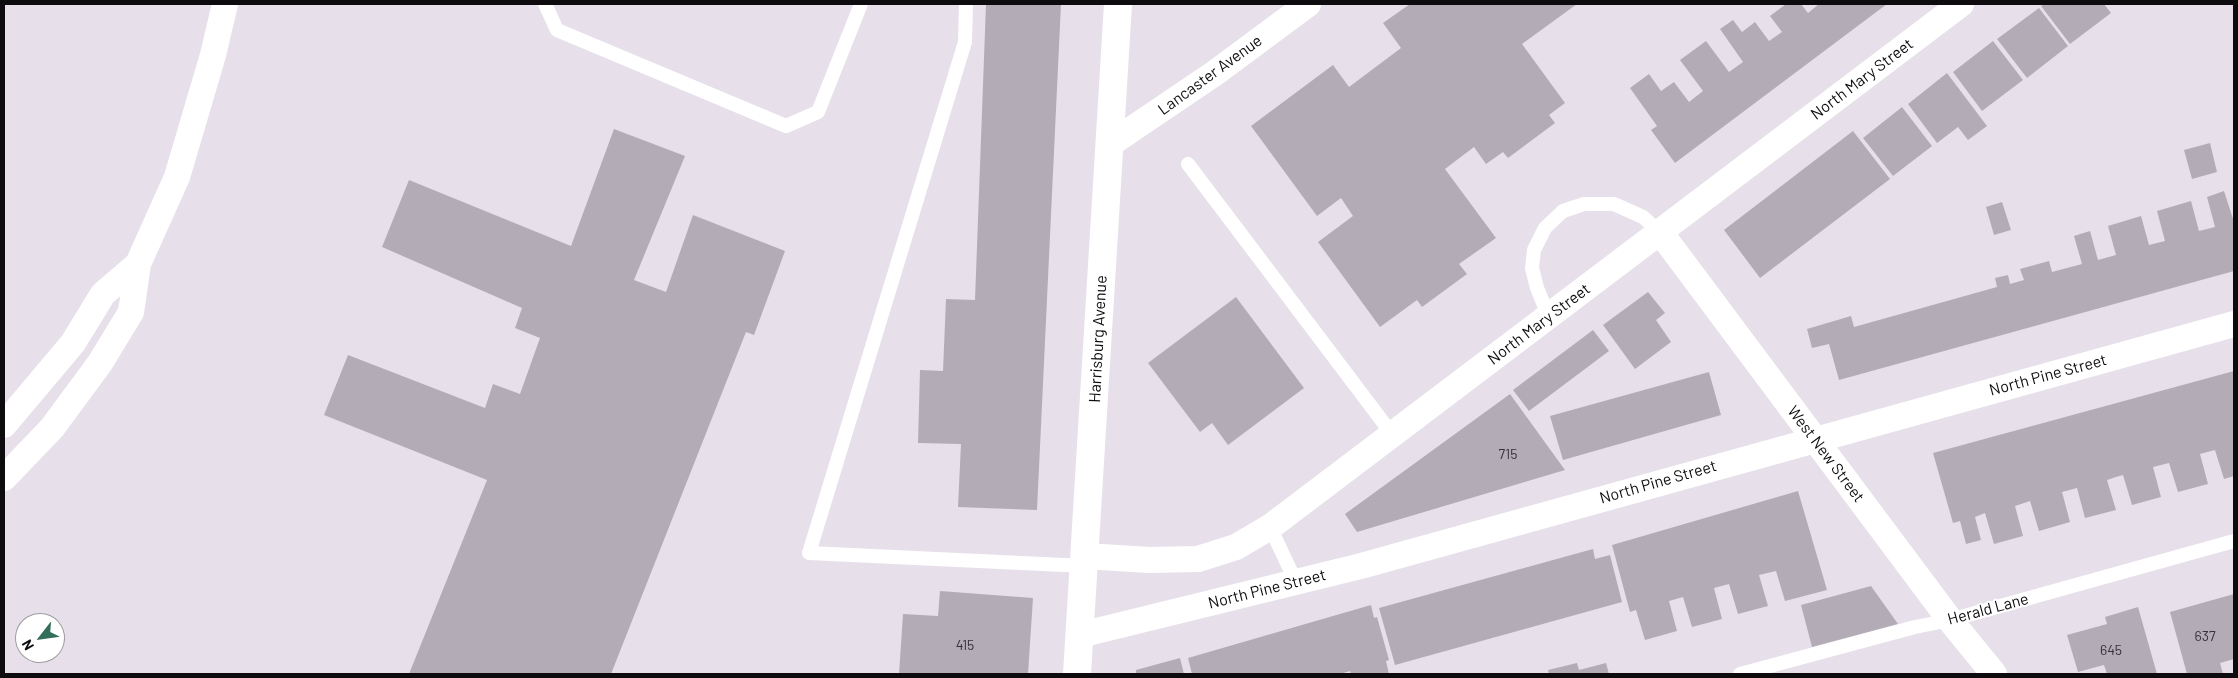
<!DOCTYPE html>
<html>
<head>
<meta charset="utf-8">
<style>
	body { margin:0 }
	#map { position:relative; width:2238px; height:678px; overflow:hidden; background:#e7e0ea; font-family:Barlow,sans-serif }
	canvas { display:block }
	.frame { position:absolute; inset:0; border:5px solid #0d0b0e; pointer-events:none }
	.north { position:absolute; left:15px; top:613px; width:50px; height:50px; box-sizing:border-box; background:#fff; border:1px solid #9e9d9f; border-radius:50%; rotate:240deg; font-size:14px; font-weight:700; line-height:20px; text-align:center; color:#0d0b0e }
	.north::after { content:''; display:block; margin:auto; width:18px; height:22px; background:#326f5a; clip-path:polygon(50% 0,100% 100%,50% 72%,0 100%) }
</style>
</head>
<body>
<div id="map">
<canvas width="2238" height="678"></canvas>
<div class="frame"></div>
<div class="north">N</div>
</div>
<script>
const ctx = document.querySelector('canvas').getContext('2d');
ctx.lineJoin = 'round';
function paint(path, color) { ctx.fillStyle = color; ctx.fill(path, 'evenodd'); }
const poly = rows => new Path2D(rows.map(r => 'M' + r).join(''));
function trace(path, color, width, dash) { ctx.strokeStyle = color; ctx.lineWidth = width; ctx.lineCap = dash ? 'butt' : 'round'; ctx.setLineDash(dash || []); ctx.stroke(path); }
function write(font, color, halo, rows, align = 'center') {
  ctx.font = font + ' Barlow,sans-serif'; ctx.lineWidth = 4; ctx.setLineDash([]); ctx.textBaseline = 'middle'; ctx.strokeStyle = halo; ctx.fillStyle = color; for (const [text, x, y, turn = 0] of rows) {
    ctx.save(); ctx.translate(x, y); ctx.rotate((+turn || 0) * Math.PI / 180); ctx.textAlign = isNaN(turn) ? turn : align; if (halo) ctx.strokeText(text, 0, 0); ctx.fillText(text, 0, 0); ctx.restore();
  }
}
const building = poly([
	[986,4,1061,4,1037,510,958,507,961,444,918,443,920,370,943,371,946,299,975,300],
	[1410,4,1577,4,1522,44,1565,103,1549,115,1555,123,1508,158,1503,152,1486,164,1474,147,1445,169,1496,238,1459,264,1467,274,1422,307,1417,300,1380,327,1318,242,1353,216,1341,198,1317,216,1251,126,1333,65,1349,87,1401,48,1383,23],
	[1786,4,1801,4,1808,13,1819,4,1887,4,1675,163,1651,130,1657,126,1630,88,1649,74,1661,91,1674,82,1689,102,1703,91,1680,60,1706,41,1729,72,1743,62,1720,29,1733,20,1742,32,1755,22,1769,41,1782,32,1770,16],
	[2044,4,2104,4,2111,13,2070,44,2041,6],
	[2039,8,2068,46,2027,78,1997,39],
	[1993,41,2023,80,1982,111,1953,72],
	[1947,73,1987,126,1968,140,1958,127,1937,143,1908,104],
	[1902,107,1932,146,1893,176,1863,138],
	[614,129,685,156,634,280,666,292,693,215,785,251,754,335,746,332,611,674,409,674,487,480,324,415,348,355,485,408,493,384,520,394,540,338,515,328,522,308,382,247,409,180,571,246],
	[1853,131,1890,179,1760,278,1724,230],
	[2210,143,2217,172,2192,179,2184,150],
	[2224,191,2234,222,2234,271,1839,380,1829,344,1812,348,1807,329,1851,316,1854,327,1997,287,1995,278,2008,275,2010,284,2024,280,2020,269,2049,261,2052,272,2082,264,2074,236,2090,231,2098,260,2109,257,2116,255,2108,226,2141,216,2149,245,2165,241,2157,211,2191,201,2199,231,2215,227,2207,197],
	[2002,202,2011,230,1994,235,1986,207],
	[1648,292,1665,313,1656,320,1671,342,1635,369,1603,325],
	[1236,297,1304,388,1228,445,1212,423,1200,432,1148,363],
	[1593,330,1609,351,1529,411,1513,390],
	[2234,371,2234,476,2224,479,2215,450,2200,454,2208,484,2178,492,2169,463,2153,467,2161,497,2132,505,2123,475,2116,477,2107,480,2116,510,2085,518,2077,488,2062,492,2070,522,2039,531,2030,501,2015,506,2023,536,1994,544,1985,513,1975,517,1981,540,1966,544,1960,521,1953,523,1933,453],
	[1709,372,1721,415,1563,460,1550,416],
	[1510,394,1565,470,1357,532,1345,514],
	[1798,491,1827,590,1785,601,1776,571,1759,575,1768,606,1738,614,1729,584,1714,588,1722,619,1692,627,1683,597,1669,601,1677,631,1645,640,1636,610,1630,612,1612,545],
	[1593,549,1595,559,1610,555,1622,602,1395,665,1379,608],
	[1871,586,1898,624,1812,647,1801,605],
	[940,591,1033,598,1028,674,899,674,903,614,938,616],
	[2234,594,2234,659,2220,663,2223,674,2187,674,2170,612],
	[1371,605,1374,618,1377,617,1389,660,1386,661,1389,674,1351,674,1350,671,1340,674,1192,674,1188,658],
	[2138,607,2157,674,2107,674,2104,665,2078,672,2067,635,2107,624,2105,617],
	[1180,658,1184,674,1136,674,1136,670],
	[1577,663,1579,670,1606,663,1609,674,1549,674,1548,670]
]);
const service = poly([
	[545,4,557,30,786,126,818,112,861,4],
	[966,4,965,42,809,553,1085,566],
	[1188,164,1392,434],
	[1549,317,1537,288,1532,268,1534,250,1545,228,1563,211,1584,204,1614,204,1643,217,1660,232],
	[1270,527,1296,582],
	[1740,674,1915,627,1950,620,2234,541]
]);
const minor = poly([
	[1110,144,1215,73,1308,4],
	[1660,232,1950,620,1994,674],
	[4,425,73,343,103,294,138,264],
	[4,478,52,428,100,363,131,312,138,264,177,177,213,55,225,4],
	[1085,556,1149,560,1198,559,1236,547,1270,527,1961,4],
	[1080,635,1361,566,2234,324]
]);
const primary = poly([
	[1077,674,1118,4]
]);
const numberNames = [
	["715",1508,454],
	["637",2205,636],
	["415",965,645],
	["645",2111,650]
];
const streetNames = [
	["Lancaster Avenue",1210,75,-36],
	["North Mary Street",1862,79,-37],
	["North Mary Street",1539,324,-37],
	["Harrisburg Avenue",1098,339,-87],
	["North Pine Street",2048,375,-15],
	["West New Street",1826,454,53],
	["North Pine Street",1658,482,-16],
	["North Pine Street",1267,589,-14],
	["Herald Lane",1988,609,-15]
];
paint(building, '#b3acb6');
trace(service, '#fff', 14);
trace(minor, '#fff', 26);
trace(primary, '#fff', 28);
write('14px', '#363338', null, numberNames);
write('16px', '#0d0b0e', '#fff', streetNames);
</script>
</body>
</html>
